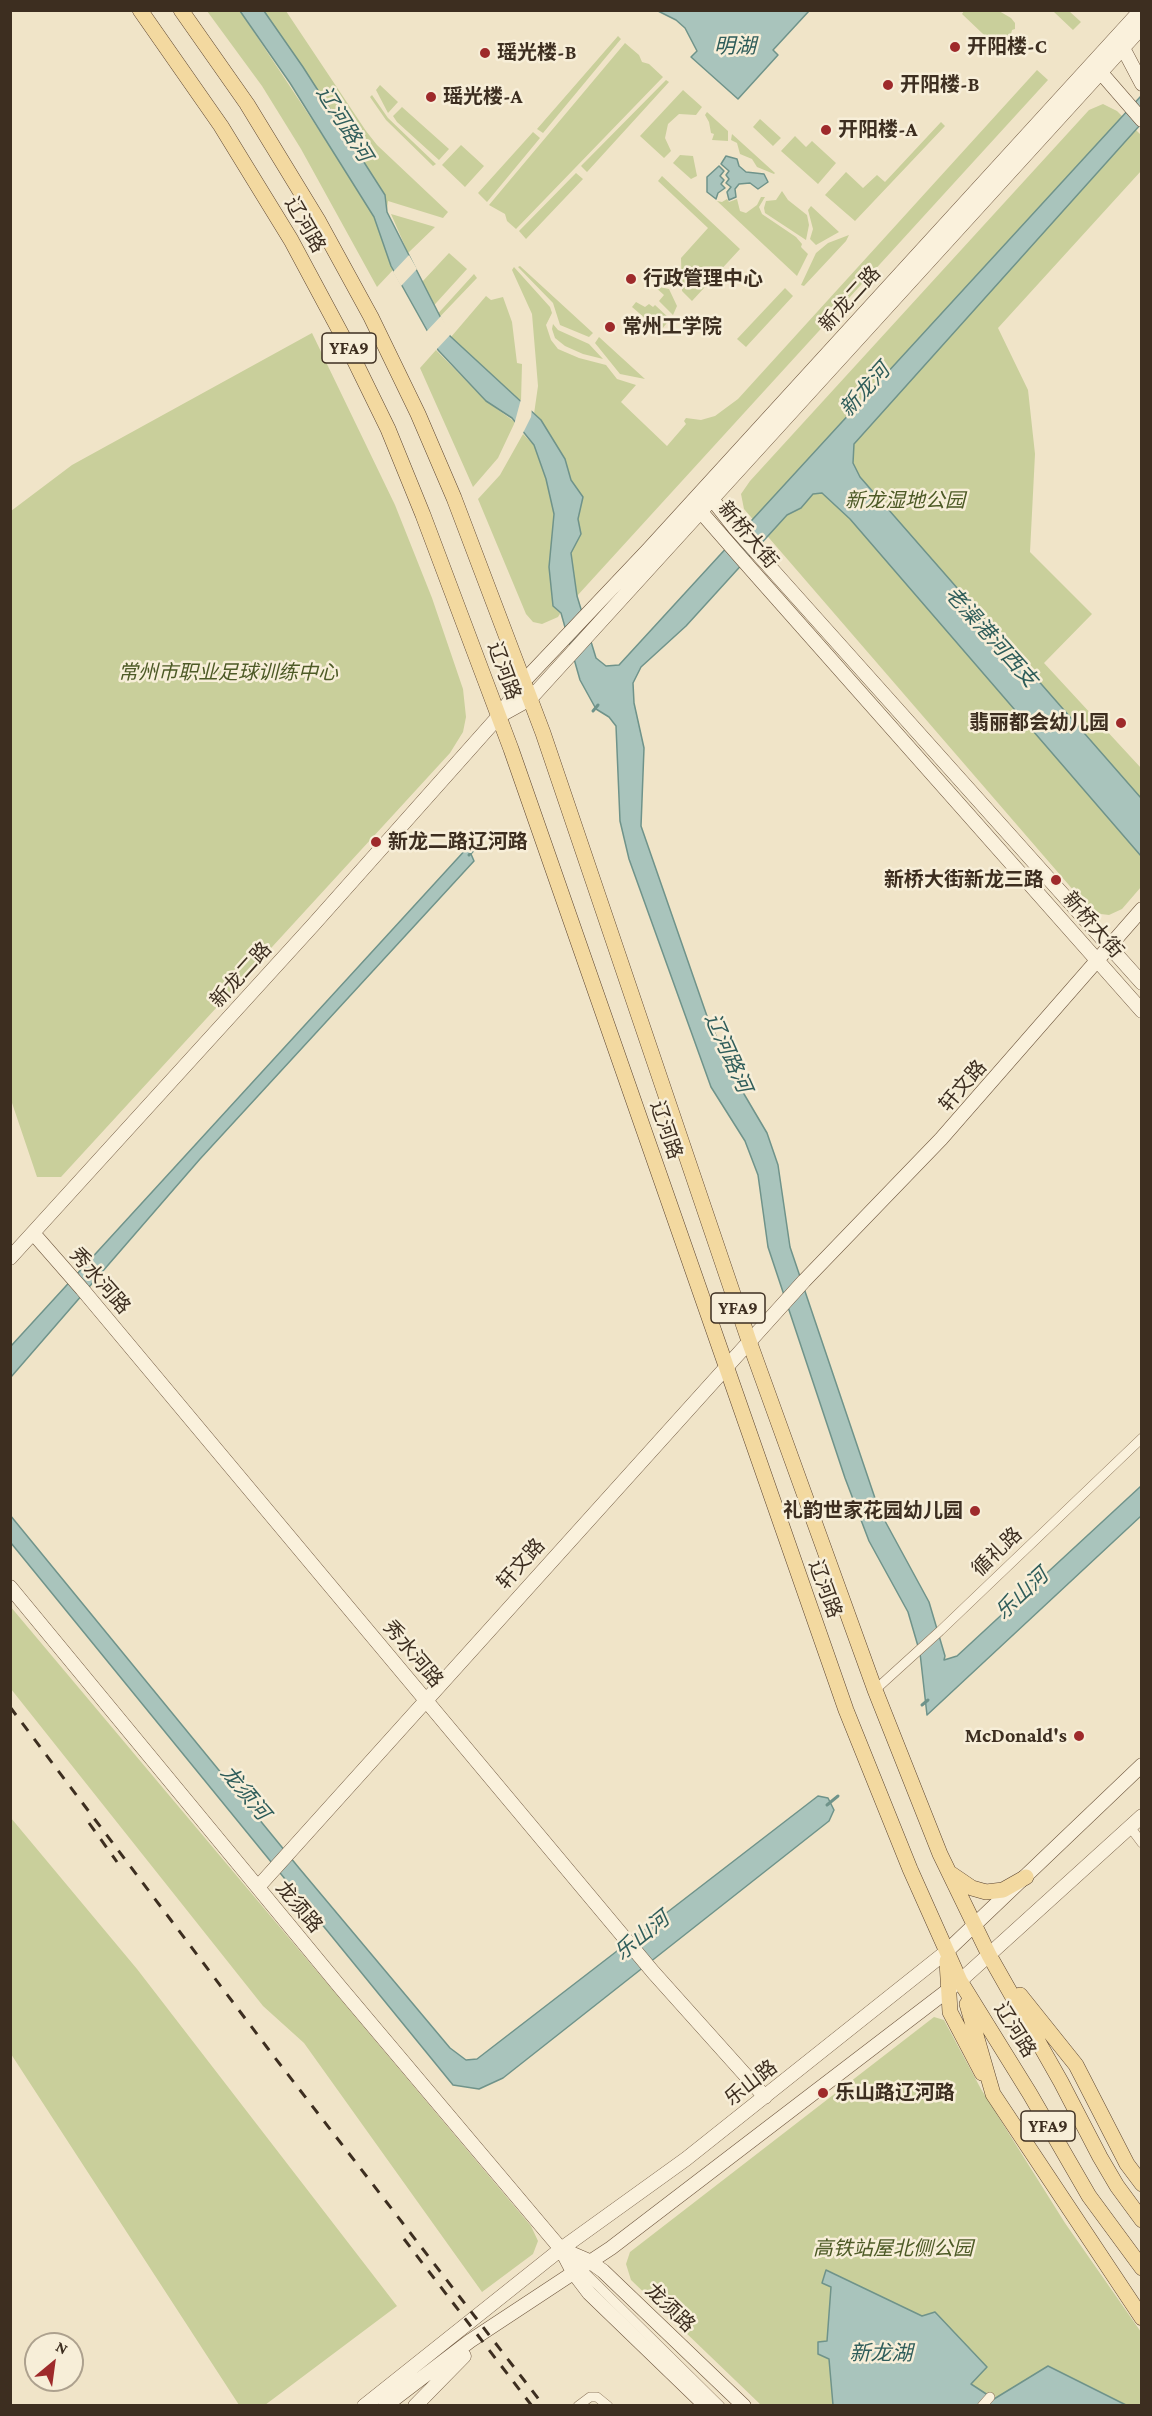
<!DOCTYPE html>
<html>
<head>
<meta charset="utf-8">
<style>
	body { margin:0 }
	#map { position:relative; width:1152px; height:2416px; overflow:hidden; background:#f0e4c8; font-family:"Crimson Pro",serif }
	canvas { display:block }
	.frame { position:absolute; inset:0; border:12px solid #3d2e20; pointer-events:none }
	.north { position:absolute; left:24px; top:2332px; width:60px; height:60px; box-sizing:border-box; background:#f7eed8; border:2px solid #ada18e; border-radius:50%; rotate:29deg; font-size:16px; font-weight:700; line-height:24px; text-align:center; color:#3d2e20 }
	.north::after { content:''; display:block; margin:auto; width:21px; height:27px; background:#9e2a2b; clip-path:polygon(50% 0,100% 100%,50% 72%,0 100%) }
</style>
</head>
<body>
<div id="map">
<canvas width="1152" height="2416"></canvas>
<div class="frame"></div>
<div class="north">N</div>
</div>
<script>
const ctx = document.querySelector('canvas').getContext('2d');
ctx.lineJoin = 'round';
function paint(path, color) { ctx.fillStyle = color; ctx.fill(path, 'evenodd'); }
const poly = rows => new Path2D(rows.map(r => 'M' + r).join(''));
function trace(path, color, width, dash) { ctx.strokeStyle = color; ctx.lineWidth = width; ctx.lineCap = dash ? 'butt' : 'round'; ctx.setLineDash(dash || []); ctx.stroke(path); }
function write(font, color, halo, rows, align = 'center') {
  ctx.font = font + ' "Crimson Pro","Noto Sans SC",serif'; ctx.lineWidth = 5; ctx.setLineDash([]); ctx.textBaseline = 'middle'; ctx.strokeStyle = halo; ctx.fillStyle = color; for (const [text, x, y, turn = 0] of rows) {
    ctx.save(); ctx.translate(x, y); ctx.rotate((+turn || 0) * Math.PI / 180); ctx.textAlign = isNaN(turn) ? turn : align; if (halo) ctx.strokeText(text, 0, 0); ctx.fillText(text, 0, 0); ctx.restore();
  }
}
const green = poly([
	[1055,10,1069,11,1081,22,1073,30,1054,12],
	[207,11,240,11,354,183,374,217,393,270,377,287,301,149,262,86],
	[264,11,286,11,366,131,377,145,448,212,443,218,388,201,387,210,385,195],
	[964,11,999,11,1011,18,1015,23,1015,29,1012,30,1008,46,1014,48,1012,52,1002,52,962,14],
	[618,36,621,39,543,133,537,129],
	[625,43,639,55,642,62,649,64,663,77,516,229,507,221,505,214,489,205],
	[1037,70,1048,80,577,596,571,553,581,534,578,519,582,497,571,480,565,459,541,420,534,414,538,386,532,314,512,270,514,267,550,307,552,313,546,325,551,340,558,349,579,358,606,365,617,379,636,385,621,402,667,446,686,424,684,421,686,418,701,420,715,416,738,399],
	[666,80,669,82,587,172,581,166],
	[380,85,398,102,388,113,376,90],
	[683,90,702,107,696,115,679,114,668,124,665,138,671,151,664,158,640,136],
	[372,95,388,118,436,164,433,166,386,120,370,97],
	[1103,104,1117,111,1141,135,1141,171,998,328,1028,390,1035,454,1030,552,1092,614,1044,663,1141,768,1141,887,1122,909,1109,915,1101,914,1087,906,744,509,741,494,750,481,1089,110],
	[402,107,449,149,439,160,397,122,393,116],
	[707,112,728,131,728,141,712,140,714,134,711,133,709,122,705,115],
	[760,119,781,138,773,146,753,127],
	[941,122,945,126,855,221,825,195,846,172,863,188,877,175,885,182],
	[533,132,540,138,487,202,478,193],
	[732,134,775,173,774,174,757,167,752,159,740,154,737,143,731,140],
	[795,136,806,147,812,141,836,163,818,184,781,151],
	[461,145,484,166,465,187,442,165],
	[680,155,693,156,697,176,691,179,673,163],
	[576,173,583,179,526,239,519,231],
	[662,176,740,249,692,301,682,291,681,258,708,228,658,181],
	[782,191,788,200,807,215,809,225,806,240,765,213,764,208,766,201,776,200],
	[761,197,765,197,759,207,762,214,796,237,802,244,801,247,808,254,797,276,717,201,722,202,727,199,729,202,737,199,740,211,746,213,757,205],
	[811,206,839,232,816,245,810,239,813,229,808,210],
	[391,214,425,224,435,227,408,253],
	[849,235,846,241,804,286,801,285,816,253,828,243],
	[449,253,467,269,427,313,409,296],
	[520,266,593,333,589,337,560,325,553,303,518,267],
	[474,274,477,278,432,325,433,319],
	[654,286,669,289,677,306,673,315,659,301,664,295],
	[785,288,793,296,746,347,737,339],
	[486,296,491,300,503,297,512,322,517,363,522,364,521,401,451,337],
	[636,302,645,307,649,304,653,307,655,305,670,319,658,334,647,332,653,325,632,307],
	[553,324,558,330,589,344,603,359,583,354,565,346,555,338,552,329],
	[312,333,395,505,432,598,463,689,466,717,463,732,450,753,61,1177,37,1177,10,1097,11,511,72,465],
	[599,337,645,379,620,374,595,343],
	[436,350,486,401,515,422,498,458,473,487,420,368],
	[523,434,534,445,546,479,554,514,549,567,553,606,561,612,558,617,542,624,533,622,526,614,478,499,500,475],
	[10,1606,531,2226,538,2241,533,2254,482,2292,304,2043,263,2006,11,1689],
	[11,1818,137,1969,397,2306,265,2405,239,2405,11,2054],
	[934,2017,944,2020,981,2089,1065,2223,1141,2332,1141,2405,761,2405,631,2280,626,2264,630,2252]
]);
const water = poly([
	[240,11,264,11,303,67,385,195,387,212,450,336,541,420,565,459,571,480,583,497,578,519,581,534,571,553,577,596,596,658,606,666,619,665,1141,96,1141,124,854,444,853,463,860,477,1141,798,1141,856,850,519,822,493,813,494,801,508,787,515,686,626,641,667,633,683,634,703,644,748,641,826,708,1019,744,1094,767,1133,778,1165,790,1247,879,1510,929,1602,945,1656,944,1660,957,1656,1141,1486,1141,1516,927,1715,920,1653,908,1612,869,1541,845,1478,768,1247,758,1175,745,1141,711,1087,629,859,620,821,616,726,609,717,596,709,580,680,561,613,553,606,549,567,554,514,546,479,534,445,512,418,486,401,438,350,391,266,374,217,290,83,240,11],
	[658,11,809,11,773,50,778,55,738,99,691,57,697,51,685,28,676,20,658,11],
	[726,156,737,159,739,166,746,172,764,174,768,182,758,189,750,183,739,184,735,189,736,197,729,200,727,192,731,187,726,183,729,179,726,175,729,171,721,164,726,156],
	[719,166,724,171,720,176,724,180,721,184,725,188,718,193,716,199,707,192,707,177,719,166],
	[468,847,474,861,200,1159,11,1377,11,1346,468,847],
	[10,1515,299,1868,450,2048,466,2060,477,2059,818,1796,828,1798,834,1810,829,1821,503,2078,479,2089,453,2085,11,1543,10,1515],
	[826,2270,922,2316,935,2312,987,2367,971,2384,994,2399,1048,2366,1126,2405,833,2405,829,2359,818,2354,818,2342,827,2341,831,2287,822,2283,826,2270]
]);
const pier = poly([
	[409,255,417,269,401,286,393,272],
	[441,316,451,334,436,350,425,333],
	[521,399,532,408,531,417,522,435,514,425]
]);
const stream = poly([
	[593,711,598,705],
	[469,855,476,847],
	[922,1705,928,1700],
	[827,1805,838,1796]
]);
const street = poly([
	[875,1690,940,1631,1142,1438],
	[1130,1827,1142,1843],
	[576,2264,720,2406],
	[578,2406,590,2397,597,2397,608,2406],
	[982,2406,990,2397]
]);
const secondary = poly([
	[1117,42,1123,48,1142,84],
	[1096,67,1142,120],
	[706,497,712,499,734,527,1142,983],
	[699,504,701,512,749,567,1142,1011],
	[503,714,530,699,1142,27],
	[33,1233,82,1289,653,1972,765,2097],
	[10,1258,314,924,499,716,523,682,648,550,1141,10],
	[10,1587,340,1987,561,2249,573,2272,589,2293,706,2406],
	[258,1887,804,1281,941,1139,1142,909],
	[561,2249,589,2261,603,2271,744,2406],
	[364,2406,561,2249,686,2159,946,1952,1142,1765],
	[385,2406,470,2341,611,2248,960,1981,1142,1816],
	[415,2406,464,2356]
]);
const primary = poly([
	[140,10,221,126,291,240,343,337,388,429,423,515,511,749,846,1710,910,1869,960,1981,1030,2094,1089,2196,1142,2268],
	[181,10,247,104,319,222,371,317,418,414,454,498,543,733,749,1341,875,1690,940,1854,989,1955,1061,2082,1100,2157,1117,2186,1142,2220],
	[950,1873,972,1888,986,1892,1003,1890,1026,1877],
	[947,1961,950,2012,982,2073],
	[1020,1995,1076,2065,1127,2164,1142,2184],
	[967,2004,993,2094,1142,2318]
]);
const rail = poly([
	[10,1707,269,2050,544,2406],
	[89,1823,117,1862],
	[404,2239,532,2406]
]);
const markers = [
	[955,47,6,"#9e2a2b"],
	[485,53,6,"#9e2a2b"],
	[888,85,6,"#9e2a2b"],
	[431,97,6,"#9e2a2b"],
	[826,130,6,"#9e2a2b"],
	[631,279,6,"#9e2a2b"],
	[610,327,6,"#9e2a2b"],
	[1121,723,6,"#9e2a2b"],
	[376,842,6,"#9e2a2b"],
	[1056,880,6,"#9e2a2b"],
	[975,1511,6,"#9e2a2b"],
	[1079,1736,6,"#9e2a2b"],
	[823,2093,6,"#9e2a2b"]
];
const shields = [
	[349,348,54],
	[738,1308,54],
	[1048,2126,54]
];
const shieldNames = [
	["YFA9",349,348],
	["YFA9",738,1308],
	["YFA9",1048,2126]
];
const poiNames = [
	["开阳楼-C",967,47],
	["瑶光楼-B",497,53],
	["开阳楼-B",900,85],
	["瑶光楼-A",443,97],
	["开阳楼-A",838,130],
	["行政管理中心",643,279],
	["常州工学院",622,327],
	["翡丽都会幼儿园",1109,723,"right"],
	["新龙二路辽河路",388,842],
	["新桥大街新龙三路",1044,880,"right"],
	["礼韵世家花园幼儿园",963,1511,"right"],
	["McDonald's",1067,1736,"right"],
	["乐山路辽河路",835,2093]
];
const streetNames = [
	["辽河路",305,225,60],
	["新龙二路",850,299,-48],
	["新桥大街",748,535,50],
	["辽河路",504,671,70],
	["新桥大街",1093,925,49],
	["新龙二路",241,975,-48],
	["轩文路",963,1086,-49],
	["辽河路",666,1130,71],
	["秀水河路",100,1281,49],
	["循礼路",997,1552,-44],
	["轩文路",521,1564,-48],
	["辽河路",825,1589,70],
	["秀水河路",413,1654,50],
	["龙须路",299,1907,50],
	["辽河路",1015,2030,58],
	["乐山路",751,2083,-38],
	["龙须路",670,2308,44]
];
const parkNames = [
	["新龙湿地公园",905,501],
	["常州市职业足球训练中心",228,673],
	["高铁站屋北侧公园",893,2249]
];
const waterNames = [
	["明湖",735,47],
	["辽河路河",344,124,58],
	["新龙河",865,390,-48],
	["老澡港河西支",991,637,48],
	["辽河路河",728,1053,66],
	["乐山河",1022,1594,-43],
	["龙须河",245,1793,50],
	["乐山河",642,1936,-39],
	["新龙湖",881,2354]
];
paint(green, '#c9cf9b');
paint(water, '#a9c4bc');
trace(water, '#6f938a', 1.5);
paint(pier, '#f0e4c8');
trace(stream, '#6f938a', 3);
trace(street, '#8d765c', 10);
trace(secondary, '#6f573f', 15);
trace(primary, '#5b4430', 16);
trace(street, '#faf1dc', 9);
trace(secondary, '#faf1dc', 14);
trace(primary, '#f3d9a0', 15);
trace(rail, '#3d2e20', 3, [10, 10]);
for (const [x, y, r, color] of markers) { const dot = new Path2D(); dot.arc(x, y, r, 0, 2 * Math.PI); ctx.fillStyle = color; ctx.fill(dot); trace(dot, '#f7eed8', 2); }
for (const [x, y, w] of shields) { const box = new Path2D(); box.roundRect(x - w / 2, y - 15, w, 30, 4.5); ctx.fillStyle = '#f7eed8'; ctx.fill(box); trace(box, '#3d2e20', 1.5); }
write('bold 18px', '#3d2e20', null, shieldNames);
write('bold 20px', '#3d2e20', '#f7eed8', poiNames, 'left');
write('20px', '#3d2e20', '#f7eed8', streetNames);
write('italic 20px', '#4d5a26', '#f7eed8', parkNames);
write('italic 21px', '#2f5d5a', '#f7eed8', waterNames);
</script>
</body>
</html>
